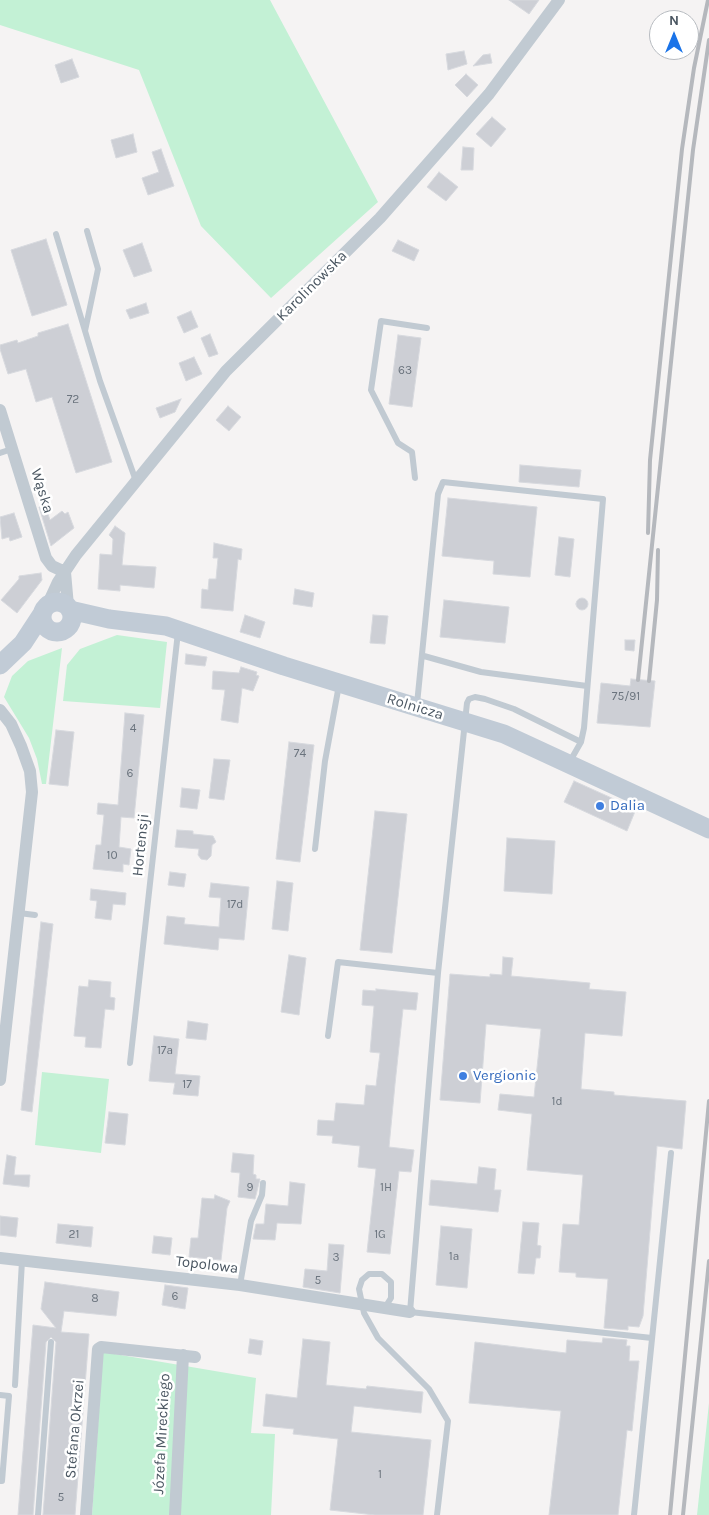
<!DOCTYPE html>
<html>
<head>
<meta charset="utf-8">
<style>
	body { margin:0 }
	#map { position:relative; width:709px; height:1515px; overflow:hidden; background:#f5f3f3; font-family:Karla,sans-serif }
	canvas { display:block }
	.north { position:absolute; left:649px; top:10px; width:50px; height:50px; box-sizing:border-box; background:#fff; border:1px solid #b7bbc0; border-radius:50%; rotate:0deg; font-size:14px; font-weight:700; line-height:20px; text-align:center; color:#4a5661 }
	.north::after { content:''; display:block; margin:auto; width:18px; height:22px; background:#1a73e8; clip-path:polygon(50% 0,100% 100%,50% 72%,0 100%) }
</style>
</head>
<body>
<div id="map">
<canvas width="709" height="1515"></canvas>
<div class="north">N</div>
</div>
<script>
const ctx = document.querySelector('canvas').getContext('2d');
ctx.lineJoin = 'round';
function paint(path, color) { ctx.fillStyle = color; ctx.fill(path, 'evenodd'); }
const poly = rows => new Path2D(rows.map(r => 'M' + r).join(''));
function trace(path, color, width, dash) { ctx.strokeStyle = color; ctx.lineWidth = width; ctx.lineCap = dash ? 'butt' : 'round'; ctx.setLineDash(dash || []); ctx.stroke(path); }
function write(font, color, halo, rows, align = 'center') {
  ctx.font = font + ' Karla,sans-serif'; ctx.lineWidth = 5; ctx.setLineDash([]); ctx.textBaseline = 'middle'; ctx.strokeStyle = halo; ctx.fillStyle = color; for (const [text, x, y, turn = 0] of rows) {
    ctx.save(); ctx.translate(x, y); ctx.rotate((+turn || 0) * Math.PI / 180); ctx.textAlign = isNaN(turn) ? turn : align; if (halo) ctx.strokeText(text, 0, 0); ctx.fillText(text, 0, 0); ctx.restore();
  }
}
const green = poly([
	[0,0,270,0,378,202,271,298,201,226,139,70,0,25],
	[117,635,167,642,160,708,63,701,67,665,80,649],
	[62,648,46,784,42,784,37,759,29,738,4,697,12,676,28,661],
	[42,1072,109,1079,101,1153,35,1145],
	[103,1352,256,1378,251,1433,275,1434,271,1515,92,1515],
	[709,1403,709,1515,697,1515]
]);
const building = poly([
	[509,0,539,0,529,14,509,0],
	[464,51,467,64,448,70,446,54,464,51],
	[490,54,492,63,473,66,483,55,490,54],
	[72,59,79,77,61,83,55,65,72,59],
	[466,74,478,85,467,97,455,85,466,74],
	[492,117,506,129,491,147,476,134,492,117],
	[133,134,137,152,116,158,111,140,133,134],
	[463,147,474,148,473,170,461,170,463,147],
	[161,149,174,186,148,195,142,178,159,172,152,152,161,149],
	[439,172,458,187,446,201,427,187,439,172],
	[46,239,67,305,32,316,11,250,46,239],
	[398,240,419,250,414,261,392,251,398,240],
	[142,243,152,271,134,277,123,250,142,243],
	[146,303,149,313,130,319,126,310,146,303],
	[191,311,198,327,184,333,177,317,191,311],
	[68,324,112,462,76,473,52,397,36,402,26,369,8,374,0,349,0,345,17,340,18,343,38,336,38,333,68,324],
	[210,334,218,354,209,357,201,338,210,334],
	[398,335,421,338,412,407,389,404,398,335],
	[194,357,202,374,186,381,179,363,194,357],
	[181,399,175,412,160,418,156,408,181,399],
	[228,406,241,417,229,431,216,420,228,406],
	[520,465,581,470,579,487,519,482,520,465],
	[448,498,537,507,530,577,493,574,494,561,442,556,448,498],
	[45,505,50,520,62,511,65,514,68,512,74,528,51,546,39,507,45,505],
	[14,513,22,537,10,541,9,537,2,539,0,517,14,513],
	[115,526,125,533,122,565,156,567,154,588,120,585,120,591,98,589,100,554,112,555,113,539,109,535,115,526],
	[559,537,574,539,570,577,555,575,559,537],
	[214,543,242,549,241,560,238,559,233,611,201,608,202,589,208,590,209,579,216,579,218,558,213,558,214,543],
	[41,573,42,580,17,613,1,600,19,579,19,576,41,573],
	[295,589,314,593,312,607,293,604,295,589],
	'576 604a6 6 0 1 1 12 0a6 6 0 1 1-12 0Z',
	[444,600,509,607,505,643,440,637,444,600],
	[245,615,265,622,260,638,240,632,245,615],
	[373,615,388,616,385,644,370,643,373,615],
	[625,640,635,640,634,651,625,650,625,640],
	[186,654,207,657,205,666,185,664,186,654],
	[241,667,257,672,256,675,259,676,253,691,242,688,238,723,221,720,225,690,212,689,213,671,239,673,241,667],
	[631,679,655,681,650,727,597,723,601,683,630,686,631,679],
	[125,713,144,715,134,818,121,817,119,847,131,849,129,865,123,864,123,872,93,869,96,845,101,845,104,815,97,814,98,803,118,805,125,713],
	[56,730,74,732,68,786,49,784,56,730],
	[289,742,314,745,300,862,276,859,289,742],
	[214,759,230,760,224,800,209,798,214,759],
	[574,781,636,809,627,831,564,802,574,781],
	[182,788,200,790,197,809,180,807,182,788],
	[375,811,407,814,392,953,360,950,375,811],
	[177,830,193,831,193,834,213,836,216,842,212,845,211,856,207,860,201,859,198,855,199,849,175,847,177,830],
	[507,838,555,841,552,894,504,891,507,838],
	[170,872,186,874,184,887,168,885,170,872],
	[277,881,293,883,288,931,272,929,277,881],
	[211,883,249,887,244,940,219,938,218,950,164,944,167,916,185,918,184,924,219,927,221,898,209,897,211,883],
	[91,889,126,893,125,905,113,904,111,920,95,918,97,901,90,900,91,889],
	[41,922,53,924,32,1112,21,1110,41,922],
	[289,955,306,958,299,1015,281,1012,289,955],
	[503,957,513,958,511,976,590,983,589,989,626,992,622,1036,585,1033,581,1089,614,1092,614,1095,686,1101,682,1149,657,1146,643,1316,639,1327,628,1326,628,1330,604,1328,608,1279,576,1277,576,1273,559,1272,563,1224,579,1225,583,1175,527,1170,532,1114,498,1110,500,1094,534,1097,541,1029,486,1024,480,1103,440,1100,450,974,490,977,490,974,502,975,503,957],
	[89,980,111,982,110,997,115,998,114,1010,105,1009,101,1048,85,1047,86,1037,74,1036,79,986,88,987,89,980],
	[376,989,418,993,416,1010,403,1009,395,1084,389,1147,414,1150,411,1172,399,1171,390,1254,367,1252,376,1169,358,1167,360,1146,332,1143,333,1136,317,1135,318,1120,334,1121,336,1103,364,1105,366,1085,376,1086,380,1053,370,1052,374,1006,362,1005,363,990,376,991,376,989],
	[188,1021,208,1024,206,1040,186,1038,188,1021],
	[154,1036,179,1039,175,1074,200,1076,198,1096,173,1094,175,1083,149,1081,154,1036],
	[109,1112,128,1114,125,1145,105,1143,109,1112],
	[233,1153,254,1155,253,1174,256,1175,256,1179,260,1179,255,1199,238,1197,240,1173,231,1172,233,1153],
	[7,1155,16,1157,14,1175,30,1175,29,1187,3,1184,7,1155],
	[479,1167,496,1169,494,1190,501,1190,498,1212,429,1205,431,1180,477,1184,479,1167],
	[290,1182,305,1184,301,1224,277,1223,275,1240,253,1239,256,1224,264,1224,266,1204,288,1206,290,1182],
	[215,1195,230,1201,227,1208,221,1260,189,1257,191,1238,198,1238,202,1198,214,1199,215,1195],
	[0,1216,18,1218,16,1237,0,1235,0,1216],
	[523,1222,539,1223,537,1245,541,1246,540,1258,536,1258,534,1274,518,1273,523,1222],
	[58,1224,93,1227,91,1247,56,1243,58,1224],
	[441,1226,472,1229,467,1288,436,1285,441,1226],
	[154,1236,172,1238,170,1255,152,1253,154,1236],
	[329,1244,344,1245,340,1293,303,1287,305,1269,327,1271,329,1244],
	[45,1282,119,1292,116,1316,64,1311,61,1332,89,1334,75,1515,43,1515,56,1342,51,1337,46,1342,33,1515,18,1515,33,1325,56,1328,41,1309,45,1282],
	[165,1285,188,1288,185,1309,162,1305,165,1285],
	[603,1338,627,1340,626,1346,630,1346,629,1361,639,1361,632,1431,627,1430,618,1515,549,1515,561,1411,469,1403,475,1342,566,1353,567,1340,602,1343,603,1338],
	[250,1339,263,1341,261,1355,248,1353,250,1339],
	[303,1339,330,1342,326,1385,366,1389,367,1386,423,1392,421,1413,354,1406,351,1432,431,1440,423,1515,375,1515,330,1510,338,1439,293,1434,294,1429,263,1426,266,1394,297,1398,303,1339]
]);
const lane = poly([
	[56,234,100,381,136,481],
	[85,331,98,269,87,231],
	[0,453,12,449],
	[415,478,412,452,398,443,371,390,381,321,427,328],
	[424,656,481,672,587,686],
	[417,704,438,494,443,482,603,499,584,728,581,742,569,763],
	[581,742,514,709,485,699,475,697,469,699,467,703,438,973,410,1312,652,1338],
	[315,849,325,761,339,685],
	[19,913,35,915],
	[328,1036,338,962,438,973],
	[130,1063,178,632],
	[240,1285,251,1221,262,1195,263,1183],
	[384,1309,391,1298,391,1282,382,1274,369,1274,362,1280,359,1289,364,1313,378,1338,429,1389,448,1421,437,1515],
	[15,1385,22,1261],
	[0,1395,9,1396,2,1481,0,1481],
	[38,1515,51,1342],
	[634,1515,671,1153]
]);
const street = poly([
	[0,410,46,558,52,566,65,572],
	[65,572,68,606],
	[47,606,58,582,76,555,226,371,380,218,489,94,559,0],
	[0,710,11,724,21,746,30,771,32,792,0,1080],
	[0,1258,240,1285,410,1312],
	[86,1515,98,1349,101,1347,195,1357],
	[175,1515,183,1355]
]);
const secondary = poly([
	'42 617a15 15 0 1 1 30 0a15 15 0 1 1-30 0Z',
	[70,610,109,619,166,626,284,666,504,734,709,829],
	[0,665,23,643,42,614]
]);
const rail = poly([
	[648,533,650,460,682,149,694,68,708,0],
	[638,680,693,150,709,40],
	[649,681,657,600,658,550],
	[670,1515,709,1101],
	[683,1515,709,1261]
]);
const markers = [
	[600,806,5,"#3f7fe0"],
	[463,1076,5,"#3f7fe0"]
];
const numberNames = [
	["63",405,371],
	["72",73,400],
	["75/91",626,697],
	["4",133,729],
	["74",300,754],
	["6",130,774],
	["10",112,856],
	["17d",235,905],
	["17a",165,1051],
	["17",187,1085],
	["1d",557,1102],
	["9",250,1188],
	["1H",386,1188],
	["21",74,1235],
	["1G",380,1235],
	["1a",454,1257],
	["3",336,1258],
	["5",318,1281],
	["6",175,1297],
	["8",95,1299],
	["1",380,1475],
	["5",61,1498]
];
const streetNames = [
	["Karolinowska",312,286,-45],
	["Wąska",42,491,73],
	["Rolnicza",415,707,17],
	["Hortensji",141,845,-84],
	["Topolowa",207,1265,7],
	["Stefana Okrzei",75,1429,-85],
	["Józefa Mireckiego",162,1434,-87]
];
const shopNames = [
	["Dalia",610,806],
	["Vergionic",473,1076]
];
paint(green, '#c3f1d5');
paint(building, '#cdcfd5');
trace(building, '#d7d9de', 1);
trace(lane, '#c1cad2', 6);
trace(street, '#c1cad2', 12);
trace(secondary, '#c1cbd6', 19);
trace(rail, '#b5b8bd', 4);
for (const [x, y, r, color] of markers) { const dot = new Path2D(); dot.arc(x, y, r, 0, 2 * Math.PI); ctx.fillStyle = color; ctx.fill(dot); trace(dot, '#fff', 2); }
write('12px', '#6b747e', null, numberNames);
write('15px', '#4a5661', '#fff', streetNames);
write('15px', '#366cbe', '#fff', shopNames, 'left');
</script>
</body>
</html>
